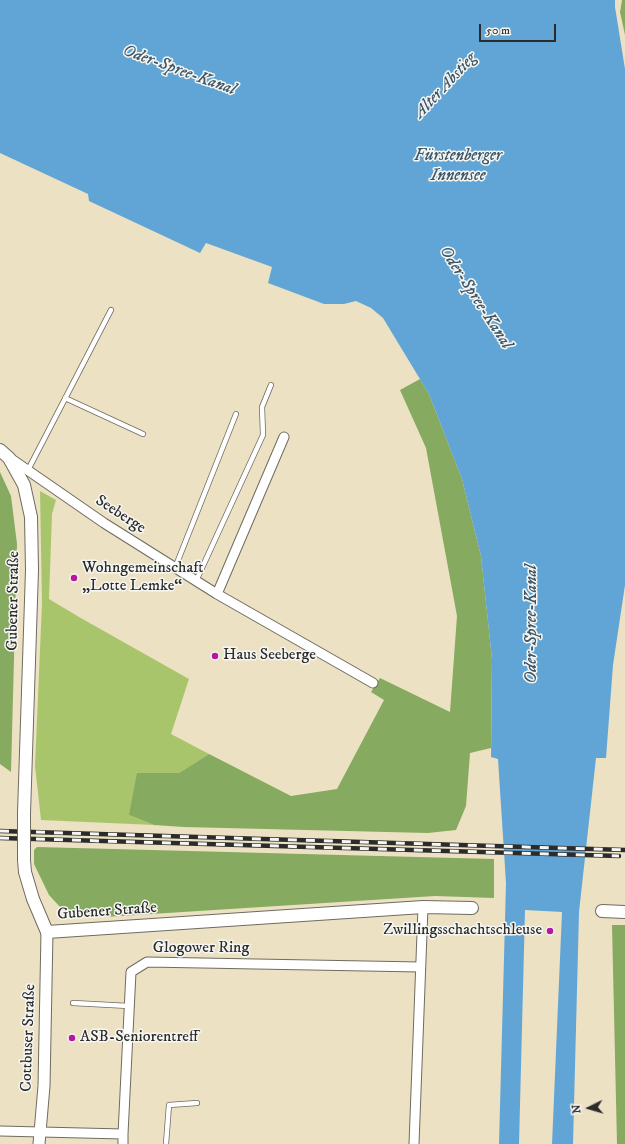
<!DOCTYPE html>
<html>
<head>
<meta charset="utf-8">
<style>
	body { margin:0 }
	#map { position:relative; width:625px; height:1144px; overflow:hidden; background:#ece1c3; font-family:"IM FELL DW Pica",serif }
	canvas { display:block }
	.north { position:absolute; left:569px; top:1088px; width:40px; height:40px; -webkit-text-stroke:3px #f6f6f2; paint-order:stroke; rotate:265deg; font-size:11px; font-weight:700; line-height:16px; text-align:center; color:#2b2b2b }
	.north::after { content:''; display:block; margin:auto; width:14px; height:18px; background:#2b2b2b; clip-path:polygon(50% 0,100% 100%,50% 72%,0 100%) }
	.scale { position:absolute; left:479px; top:24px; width:77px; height:18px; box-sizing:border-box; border:2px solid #2b2b2b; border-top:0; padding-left:5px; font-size:12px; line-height:14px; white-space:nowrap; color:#2b2b2b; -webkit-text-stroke:3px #f6f6f2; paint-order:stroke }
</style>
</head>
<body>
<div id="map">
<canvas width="625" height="1144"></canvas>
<div class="north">N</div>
<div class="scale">50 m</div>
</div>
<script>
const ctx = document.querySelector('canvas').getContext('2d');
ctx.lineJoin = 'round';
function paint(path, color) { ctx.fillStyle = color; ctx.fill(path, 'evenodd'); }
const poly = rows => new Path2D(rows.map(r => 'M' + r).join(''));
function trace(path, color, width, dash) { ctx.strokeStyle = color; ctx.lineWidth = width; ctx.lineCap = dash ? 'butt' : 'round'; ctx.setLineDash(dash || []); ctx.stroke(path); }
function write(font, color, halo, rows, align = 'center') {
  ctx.font = font + ' "IM FELL DW Pica",serif'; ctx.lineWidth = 3; ctx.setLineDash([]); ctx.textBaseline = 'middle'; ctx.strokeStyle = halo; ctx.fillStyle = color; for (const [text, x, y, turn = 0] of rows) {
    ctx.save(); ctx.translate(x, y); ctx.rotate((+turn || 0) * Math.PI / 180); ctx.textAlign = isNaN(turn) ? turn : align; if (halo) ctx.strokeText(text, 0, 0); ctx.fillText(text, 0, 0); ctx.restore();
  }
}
const green = poly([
	[40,491,56,500,52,514,49,599,79,617,189,679,171,734,209,754,179,773,158,773,129,815,154,825,41,820,35,766,42,603]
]);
const forest = poly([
	[622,0,625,0,625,35,620,12],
	[420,379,429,394,462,479,481,556,492,659,491,748,470,753,466,806,456,830,428,833,184,827,154,825,129,815,137,773,179,773,209,754,291,796,337,789,384,700,371,692,380,678,450,712,457,616,426,448,400,390],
	[0,472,11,496,17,544,11,772,0,764],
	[37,847,494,859,494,898,435,896,104,917,91,916,61,908,49,895,34,864,34,850],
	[612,925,625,925,625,1144,617,1144]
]);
const water = poly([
	[0,0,615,0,615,7,625,69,625,585,613,665,606,758,596,758,579,912,573,1144,552,1144,562,912,525,910,519,1144,499,1144,506,883,498,759,491,757,492,659,481,556,462,479,429,394,383,318,371,308,356,301,344,304,324,304,268,283,272,267,206,243,200,253,89,201,88,194,0,153]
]);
const service = poly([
	[65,398,143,434],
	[28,470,111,310],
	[175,568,236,414],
	[196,581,263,435,262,407,271,385],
	[73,1003,129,1006],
	[166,1144,169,1105,197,1103]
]);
const minor = poly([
	[10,458,104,523,217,594,373,683],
	[217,594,284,437],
	[0,1131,123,1134,131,972,147,962,420,967],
	[123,1144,123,1134],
	[414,1144,423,907]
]);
const tertiary = poly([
	[39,1144,44,1086,47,932]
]);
const secondary = poly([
	[0,450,9,458,24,485,31,517,32,570,24,813],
	[24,860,25,872,33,899,47,932,423,907,472,908],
	[602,911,625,912]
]);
const rail = poly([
	[0,831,625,850],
	[0,838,619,856]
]);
const secondaryBridge = poly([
	[24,813,24,860]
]);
const markers = [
	[74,578,4,"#b5179e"],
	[215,656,4,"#b5179e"],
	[550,931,4,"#b5179e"],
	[72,1038,4,"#b5179e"]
];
const streetNames = [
	["Seeberge",120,515,33],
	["Gubener Straße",14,601,-89],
	["Gubener Straße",107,912,-4],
	["Glogower Ring",201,949],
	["Cottbuser Straße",29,1038,-88]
];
const poiNames = [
	["Wohngemeinschaft",82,569],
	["„Lotte Lemke“",82,587],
	["Haus Seeberge",223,656],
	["Zwillingsschachtschleuse",542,931,"right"],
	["ASB-Seniorentreff",80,1038]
];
const waterNames = [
	["Oder-Spree-Kanal",179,71,20],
	["Alter Abstieg",446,86,-47],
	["Fürstenberger",458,156],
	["Innensee",458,176],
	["Oder-Spree-Kanal",475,298,57],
	["Oder-Spree-Kanal",532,624,-90]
];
paint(green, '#a9c56c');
paint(forest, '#86aa60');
paint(water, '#61a5d6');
trace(service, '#6f6b60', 6);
trace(minor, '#6f6b60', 11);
trace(tertiary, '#6f6b60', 13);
trace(secondary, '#6f6b60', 14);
trace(service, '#fff', 4.5);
trace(minor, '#fff', 9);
trace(tertiary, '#fff', 11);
trace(secondary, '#fff', 12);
trace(rail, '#2b2b2b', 4.5);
trace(rail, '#f6f6f2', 3, [9]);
trace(secondaryBridge, '#6f6b60', 14, []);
trace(secondaryBridge, '#fff', 12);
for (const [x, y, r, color] of markers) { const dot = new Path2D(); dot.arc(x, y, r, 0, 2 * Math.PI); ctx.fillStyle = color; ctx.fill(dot); trace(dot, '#f6f6f2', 1.5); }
write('16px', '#2b2b2b', '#f6f6f2', streetNames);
write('16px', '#2b2b2b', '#f6f6f2', poiNames, 'left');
write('italic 17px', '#3e5667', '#f6f6f2', waterNames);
</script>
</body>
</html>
